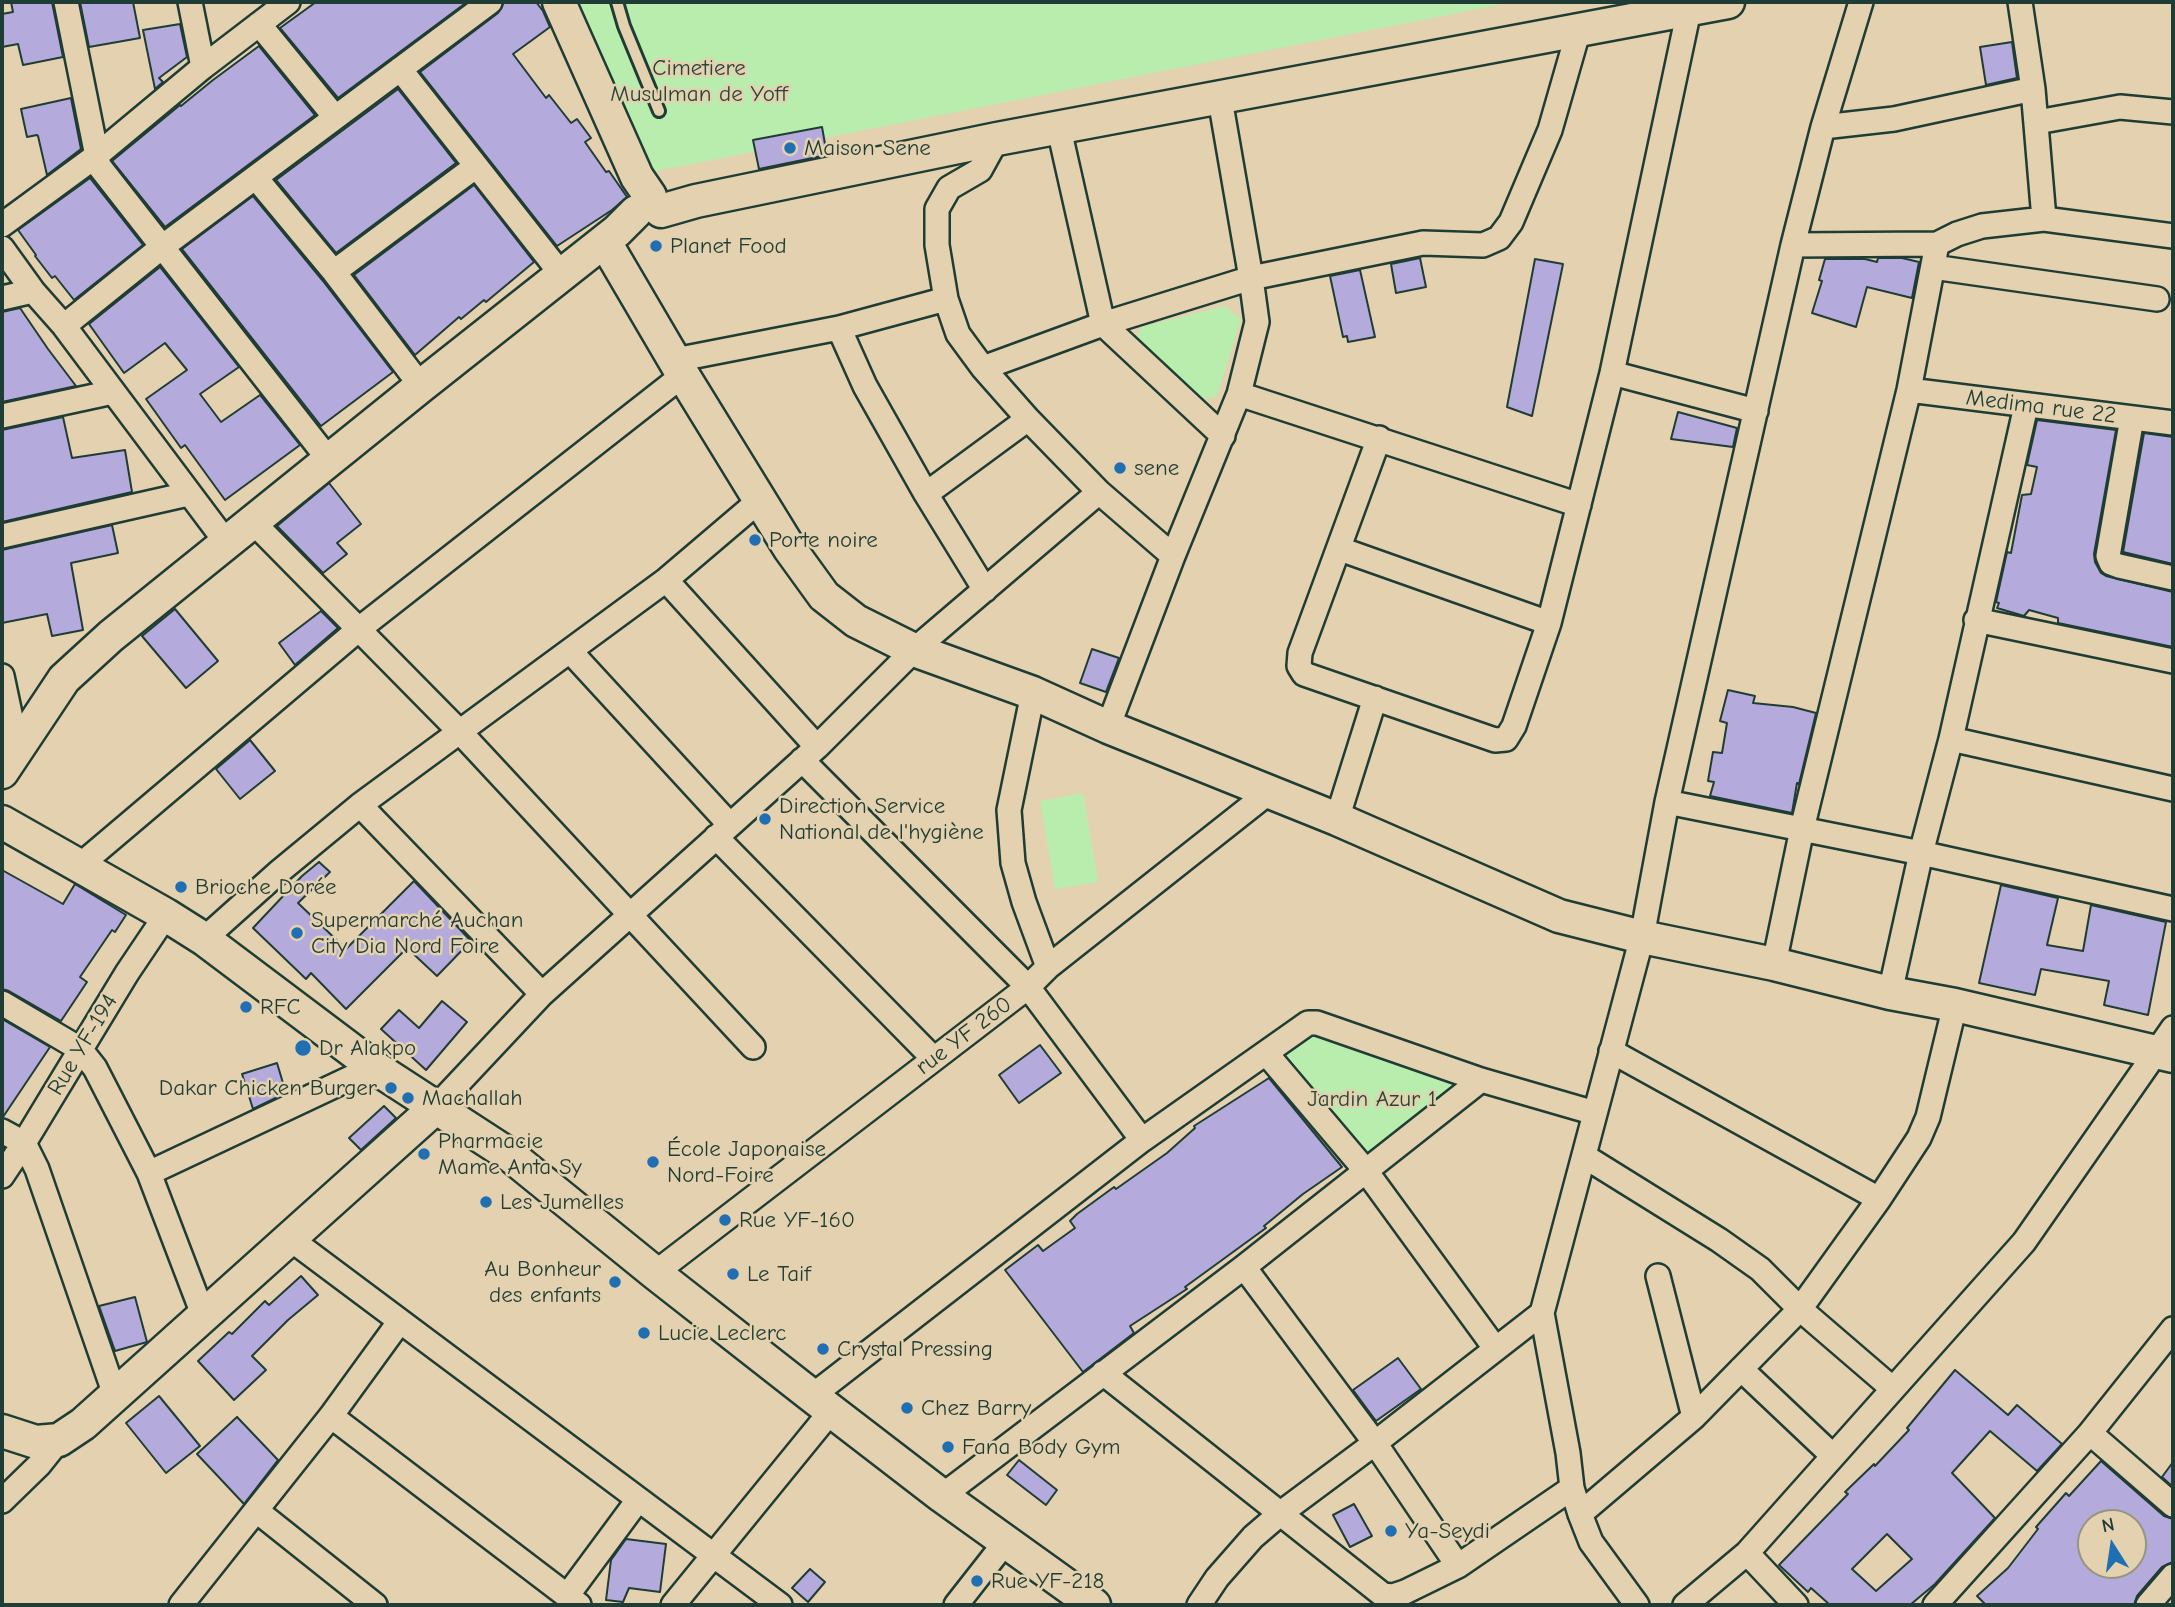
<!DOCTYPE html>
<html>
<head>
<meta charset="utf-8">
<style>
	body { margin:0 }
	#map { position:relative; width:2175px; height:1607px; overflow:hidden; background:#e4d1af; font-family:"Comic Neue",sans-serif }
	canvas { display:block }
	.frame { position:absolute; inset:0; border:4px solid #1f3d34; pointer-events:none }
	.north { position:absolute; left:2077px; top:1509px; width:70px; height:70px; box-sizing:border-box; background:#e4d1af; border:2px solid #95967e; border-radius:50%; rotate:348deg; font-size:19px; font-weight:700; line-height:28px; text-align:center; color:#1f3d34 }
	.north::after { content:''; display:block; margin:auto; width:24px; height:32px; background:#1f6fb2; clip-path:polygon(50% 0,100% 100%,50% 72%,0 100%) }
</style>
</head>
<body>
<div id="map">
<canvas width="2175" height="1607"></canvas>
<div class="frame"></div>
<div class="north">N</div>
</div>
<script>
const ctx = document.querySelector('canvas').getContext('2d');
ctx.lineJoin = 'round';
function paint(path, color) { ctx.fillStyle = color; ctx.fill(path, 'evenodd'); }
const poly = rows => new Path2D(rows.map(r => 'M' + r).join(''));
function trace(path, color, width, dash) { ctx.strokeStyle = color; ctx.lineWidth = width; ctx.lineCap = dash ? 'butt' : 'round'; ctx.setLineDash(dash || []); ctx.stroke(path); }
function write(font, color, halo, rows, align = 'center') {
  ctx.font = font + ' "Comic Neue",sans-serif'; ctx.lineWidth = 5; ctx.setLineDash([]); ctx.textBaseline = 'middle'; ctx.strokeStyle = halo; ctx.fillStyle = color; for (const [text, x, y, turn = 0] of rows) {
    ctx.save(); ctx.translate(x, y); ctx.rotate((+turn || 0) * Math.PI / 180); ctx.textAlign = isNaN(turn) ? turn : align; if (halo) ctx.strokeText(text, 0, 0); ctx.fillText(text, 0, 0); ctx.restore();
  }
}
const green = poly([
	[576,2,1513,2,652,172],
	[1225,306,1241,319,1217,396,1200,400,1135,342,1141,327],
	[1083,793,1098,882,1055,889,1040,801],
	[1310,1031,1464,1083,1366,1159,1277,1054]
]);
const building = poly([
	[11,2,52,2,63,57,23,65,18,44,2,47,2,14,13,12,11,2],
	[80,2,133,2,140,38,89,47,80,2],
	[316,2,467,2,338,98,280,28,316,2],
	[504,2,536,2,543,11,550,27,513,54,546,98,549,95,571,123,577,119,591,138,585,142,606,172,609,171,627,197,612,210,557,246,420,72,498,13,504,2],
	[180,24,187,57,159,78,163,82,155,89,143,30,180,24],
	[2012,42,2017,78,1986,85,1980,47,2012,42],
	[259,46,315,115,165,227,112,161,180,105,181,106,213,80,259,46],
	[398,89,456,163,336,253,276,180,398,89],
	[71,98,81,149,47,175,38,136,37,135,27,137,21,109,71,98],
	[822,127,827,155,759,169,753,140,822,127],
	[90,178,143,245,74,300,55,276,52,278,35,256,36,255,18,230,90,178],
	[474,185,534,262,486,302,484,300,461,319,459,317,415,355,354,275,474,185],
	[253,196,323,281,393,372,321,426,182,249,253,196],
	[1420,258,1426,287,1396,293,1391,264,1420,258],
	[1878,258,1902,258,1919,262,1912,298,1867,287,1856,327,1812,313,1822,281,1819,280,1825,259,1865,259,1877,262,1878,258],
	[1535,259,1563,264,1532,416,1507,407,1535,259],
	[160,267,239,367,200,394,221,422,260,395,300,445,225,500,185,445,181,448,146,399,187,370,165,343,124,373,89,324,160,267],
	[1360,270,1375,337,1348,342,1347,336,1343,337,1330,276,1360,270],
	[20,308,48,349,76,386,2,402,2,312,20,308],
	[1678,412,1737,428,1733,447,1671,439,1678,412],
	[63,417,72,458,125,450,132,492,2,522,2,430,63,417],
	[2037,420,2116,430,2094,554,2095,562,2101,573,2106,576,2173,592,2173,647,2058,623,2058,618,2029,610,2024,616,1997,608,1999,603,1996,602,2007,552,2011,553,2022,495,2031,494,2037,467,2027,465,2037,420],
	[2144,433,2173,437,2173,564,2123,552,2144,433],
	[329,483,361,524,337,543,347,554,323,573,277,526,329,483],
	[112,525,118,553,71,563,83,630,52,636,47,614,2,623,2,550,112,525],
	[175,609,218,661,186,688,142,636,175,609],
	[321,611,338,628,295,665,279,643,321,611],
	[1092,649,1119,658,1106,692,1080,683,1092,649],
	[1728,690,1755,696,1753,703,1793,707,1816,713,1799,784,1797,783,1792,813,1710,796,1714,782,1708,781,1713,752,1722,753,1727,723,1720,721,1728,690],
	[250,740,275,771,240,799,216,769,250,740],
	[319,862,330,872,298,903,346,949,414,881,471,941,437,976,407,948,346,1009,311,973,306,979,253,928,302,876,319,862],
	[2,870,63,904,75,884,126,915,115,932,112,930,80,977,87,982,61,1021,9,991,2,989,2,870],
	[2001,885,2058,898,2047,945,2083,951,2091,905,2166,922,2148,1015,2104,1005,2109,981,2041,969,2035,995,1979,983,2001,885],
	[442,1001,467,1022,426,1070,381,1029,399,1010,419,1028,442,1001],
	[2,1019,50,1047,3,1117,2,1117,2,1019],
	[1040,1045,1061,1073,1019,1103,999,1075,1040,1045],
	[277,1063,286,1093,253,1109,242,1074,277,1063],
	[1269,1078,1342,1167,1303,1194,1264,1226,1266,1228,1185,1287,1187,1289,1130,1326,1134,1333,1083,1372,1005,1270,1038,1245,1043,1251,1075,1228,1070,1221,1077,1214,1114,1187,1116,1189,1167,1153,1195,1128,1194,1126,1269,1078],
	[384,1106,396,1118,361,1150,349,1138,384,1106],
	[301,1276,318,1295,288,1320,252,1356,266,1370,234,1400,198,1361,229,1332,232,1334,265,1301,269,1305,301,1276],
	[135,1297,147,1342,115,1351,99,1306,135,1297],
	[1398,1358,1421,1389,1376,1421,1353,1390,1398,1358],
	[1955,1370,2008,1415,2017,1405,2062,1444,2037,1471,1990,1431,1952,1473,1995,1518,1935,1584,1910,1605,1830,1605,1811,1588,1808,1592,1779,1565,1848,1494,1845,1492,1874,1464,1875,1466,1909,1430,1907,1428,1955,1370],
	[1887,1534,1912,1559,1876,1591,1852,1569,1887,1534],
	[159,1396,200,1446,166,1473,126,1423,159,1396],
	[237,1417,278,1460,244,1504,197,1454,237,1417],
	[1019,1460,1057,1490,1046,1505,1007,1475,1019,1460],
	[2101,1461,2164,1516,2173,1519,2173,1562,2162,1567,2137,1596,2134,1605,1986,1605,1977,1596,2008,1568,2038,1529,2036,1527,2066,1493,2069,1496,2101,1461],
	[2091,1523,2133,1523,2133,1565,2091,1565,2091,1523],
	[2173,1462,2173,1487,2162,1477,2173,1462],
	[1354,1504,1372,1536,1350,1547,1333,1515,1354,1504],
	[626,1539,666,1544,660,1592,629,1588,623,1602,606,1600,611,1560,626,1539],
	[810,1569,825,1582,808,1602,792,1588,810,1569]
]);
const lane = poly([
	[617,2,624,26,659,111]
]);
const street = poly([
	[66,2,99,166,329,460],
	[190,2,203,67],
	[2020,2,2033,89,2044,219],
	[259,24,335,117],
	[400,69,562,275],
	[2037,122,2120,107,2173,112],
	[1823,127,1894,119,2033,89],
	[1059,129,1103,324,1223,436],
	[997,139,980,170,949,188,937,209,937,245,946,299,958,334,983,368,1028,419,1099,492,1173,556],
	[256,178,334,272,421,386],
	[2,225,96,156,203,67,288,2],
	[1793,245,1937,244,1957,234,1982,226,2044,219,2173,236],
	[2,248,33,291,64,326,226,542],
	[1933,267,2157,299],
	[334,272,475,167],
	[2,298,33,291],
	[64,326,162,247,490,2],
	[839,328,865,386,926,494,985,590],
	[675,360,839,328,946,299],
	[983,368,1103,324,1251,278,1423,243,1483,245,1499,238,1511,222,1550,130,1579,29],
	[1612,373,1756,411],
	[1909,390,2173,423],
	[1239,394,1579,505],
	[2,416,113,392],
	[2132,418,2108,556,2111,563,2119,566,2173,578],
	[1379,438,1300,653,1299,666,1304,674,1495,740,1506,739,1514,726,1549,623,1612,373,1689,10],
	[926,494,1028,419],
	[252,521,460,732,753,1047],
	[2,536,188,494],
	[1340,549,1549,623],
	[666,580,817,747],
	[1976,620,2173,661],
	[570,651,730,825],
	[2,676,17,747],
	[1033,693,1009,810,1013,863,1024,902,1048,967],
	[1108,727,1173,556,1239,394,1257,322,1251,278,1220,99],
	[1951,739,2173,789],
	[802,760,1028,987,1142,1140],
	[1667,802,1921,853,2173,909],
	[360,805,542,994],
	[1337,819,1375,698],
	[716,837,934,1059],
	[78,867,359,629,683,375],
	[204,939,280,871,360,805,666,580,760,500],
	[1774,964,1802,829,1909,390,1937,244],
	[1890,993,1921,853,1951,739,2026,406],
	[2,1003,80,1049,95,1068,149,1173,204,1317],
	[1611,1051,1879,1199],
	[1266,1053,1366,1171,1495,1348],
	[435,1108,542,994,817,747,914,650,1099,492],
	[2,1131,24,1143,37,1169,115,1395],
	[1584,1156,1719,1240,1760,1269,1800,1309,1893,1389],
	[149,1173,374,1067],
	[2,1176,24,1143,127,973,166,915],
	[289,1238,780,1605],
	[1244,1267,1375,1443,1458,1566],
	[655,1273,1028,987,1048,967,1268,793],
	[1658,1276,1694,1417],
	[1741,1369,1833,1456],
	[1103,1373,1383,1595,1393,1596,1405,1592,1458,1566,1572,1488],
	[812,1396,1142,1140,1308,1023,1317,1023,1481,1080,1595,1113],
	[331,1416,579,1605],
	[2090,1433,2173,1505],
	[942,1496,1244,1267,1481,1080],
	[2,1501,39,1465,59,1440],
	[257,1511,375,1605],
	[1580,1514,1694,1417,1800,1309,1879,1199,1919,1138,1928,1117,1955,1005],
	[1747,1553,1796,1605],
	[567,1596,638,1500],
	[181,1605,331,1416,400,1321],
	[673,1605,832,1410],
	[956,1605,1007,1540],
	[1199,1605,1217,1578,1253,1537,1281,1513,1375,1443,1542,1313],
	[1637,1605,1591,1542,1580,1514,1572,1488,1568,1453,1542,1313,1642,937,1667,802,1793,245,1823,127,1861,2],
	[1685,1605,1747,1553,2024,1242,2173,1028],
	[1935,1605,2090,1433,2173,1329],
	[2148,1605,2173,1576]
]);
const secondary = poly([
	[559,2,637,177,650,196],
	[661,211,696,201,997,139,1728,2],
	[605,242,683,375,790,549,824,596,856,621,914,650,1033,693,1108,727,1337,819,1559,916,1642,937,1774,964,1890,993,1955,1005,2173,1056],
	[2,772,64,679,111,636,421,386,617,231,636,212],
	[2,822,166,915,204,939,374,1067,511,1156,655,1273,812,1396,942,1496,1094,1605],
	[2,1431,36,1442,59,1440,83,1424,435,1108]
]);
const markers = [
	[790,148,7,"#1f6fb2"],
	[656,246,7,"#1f6fb2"],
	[1120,468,7,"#1f6fb2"],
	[755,540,7,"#1f6fb2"],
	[765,819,7,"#1f6fb2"],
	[181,887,7,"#1f6fb2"],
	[297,933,7,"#1f6fb2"],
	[246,1007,7,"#1f6fb2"],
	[303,1048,9,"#1f6fb2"],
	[391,1088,7,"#1f6fb2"],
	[408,1098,7,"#1f6fb2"],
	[424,1154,7,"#1f6fb2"],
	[653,1162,7,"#1f6fb2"],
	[486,1202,7,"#1f6fb2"],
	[725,1220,7,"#1f6fb2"],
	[733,1274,7,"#1f6fb2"],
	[615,1282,7,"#1f6fb2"],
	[644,1333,7,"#1f6fb2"],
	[823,1349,7,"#1f6fb2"],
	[907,1408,7,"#1f6fb2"],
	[948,1447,7,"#1f6fb2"],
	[1391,1531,7,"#1f6fb2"],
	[977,1581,7,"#1f6fb2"]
];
const parkNames = [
	["Cimetiere",699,68],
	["Musulman de Yoff",699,94],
	["Jardin Azur 1",1372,1099]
];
const poiNames = [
	["Maison Sene",804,148],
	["Planet Food",670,246],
	["sene",1134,468],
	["Porte noire",769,540],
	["Direction Service",779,806],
	["National de l'hygiène",779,832],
	["Brioche Dorée",195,887],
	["Supermarché Auchan",311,920],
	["City Dia Nord Foire",311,946],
	["RFC",260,1007],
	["Dr Alakpo",319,1048],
	["Dakar Chicken Burger",377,1088,"right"],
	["Machallah",422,1098],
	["Pharmacie",438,1141],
	["Mame Anta Sy",438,1167],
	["École Japonaise",667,1149],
	["Nord-Foire",667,1175],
	["Les Jumelles",500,1202],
	["Rue YF-160",739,1220],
	["Au Bonheur",601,1269,"right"],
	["des enfants",601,1295,"right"],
	["Le Taif",747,1274],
	["Lucie Leclerc",658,1333],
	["Crystal Pressing",837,1349],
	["Chez Barry",921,1408],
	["Fana Body Gym",962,1447],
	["Ya-Seydi",1405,1531],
	["Rue YF-218",991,1581]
];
const streetNames = [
	["Medima rue 22",2041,407,7],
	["rue YF 260",964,1036,-37],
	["Rue YF-194",83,1045,-59]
];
paint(green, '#b8edae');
paint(building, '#b4aadb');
trace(building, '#1f3d34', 2);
trace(lane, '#1f3d34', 16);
trace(street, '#1f3d34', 28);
trace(secondary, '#1f3d34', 37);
trace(lane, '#e4d1af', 10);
trace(street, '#e4d1af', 23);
trace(secondary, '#e4d1af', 32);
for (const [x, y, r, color] of markers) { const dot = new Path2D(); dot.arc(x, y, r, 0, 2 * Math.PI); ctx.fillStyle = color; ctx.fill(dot); trace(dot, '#e4d1af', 2.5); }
write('23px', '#27463a', '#e4d1af', parkNames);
write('23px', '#1f3d34', '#e4d1af', poiNames, 'left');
write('23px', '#1f3d34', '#e4d1af', streetNames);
</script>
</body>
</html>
